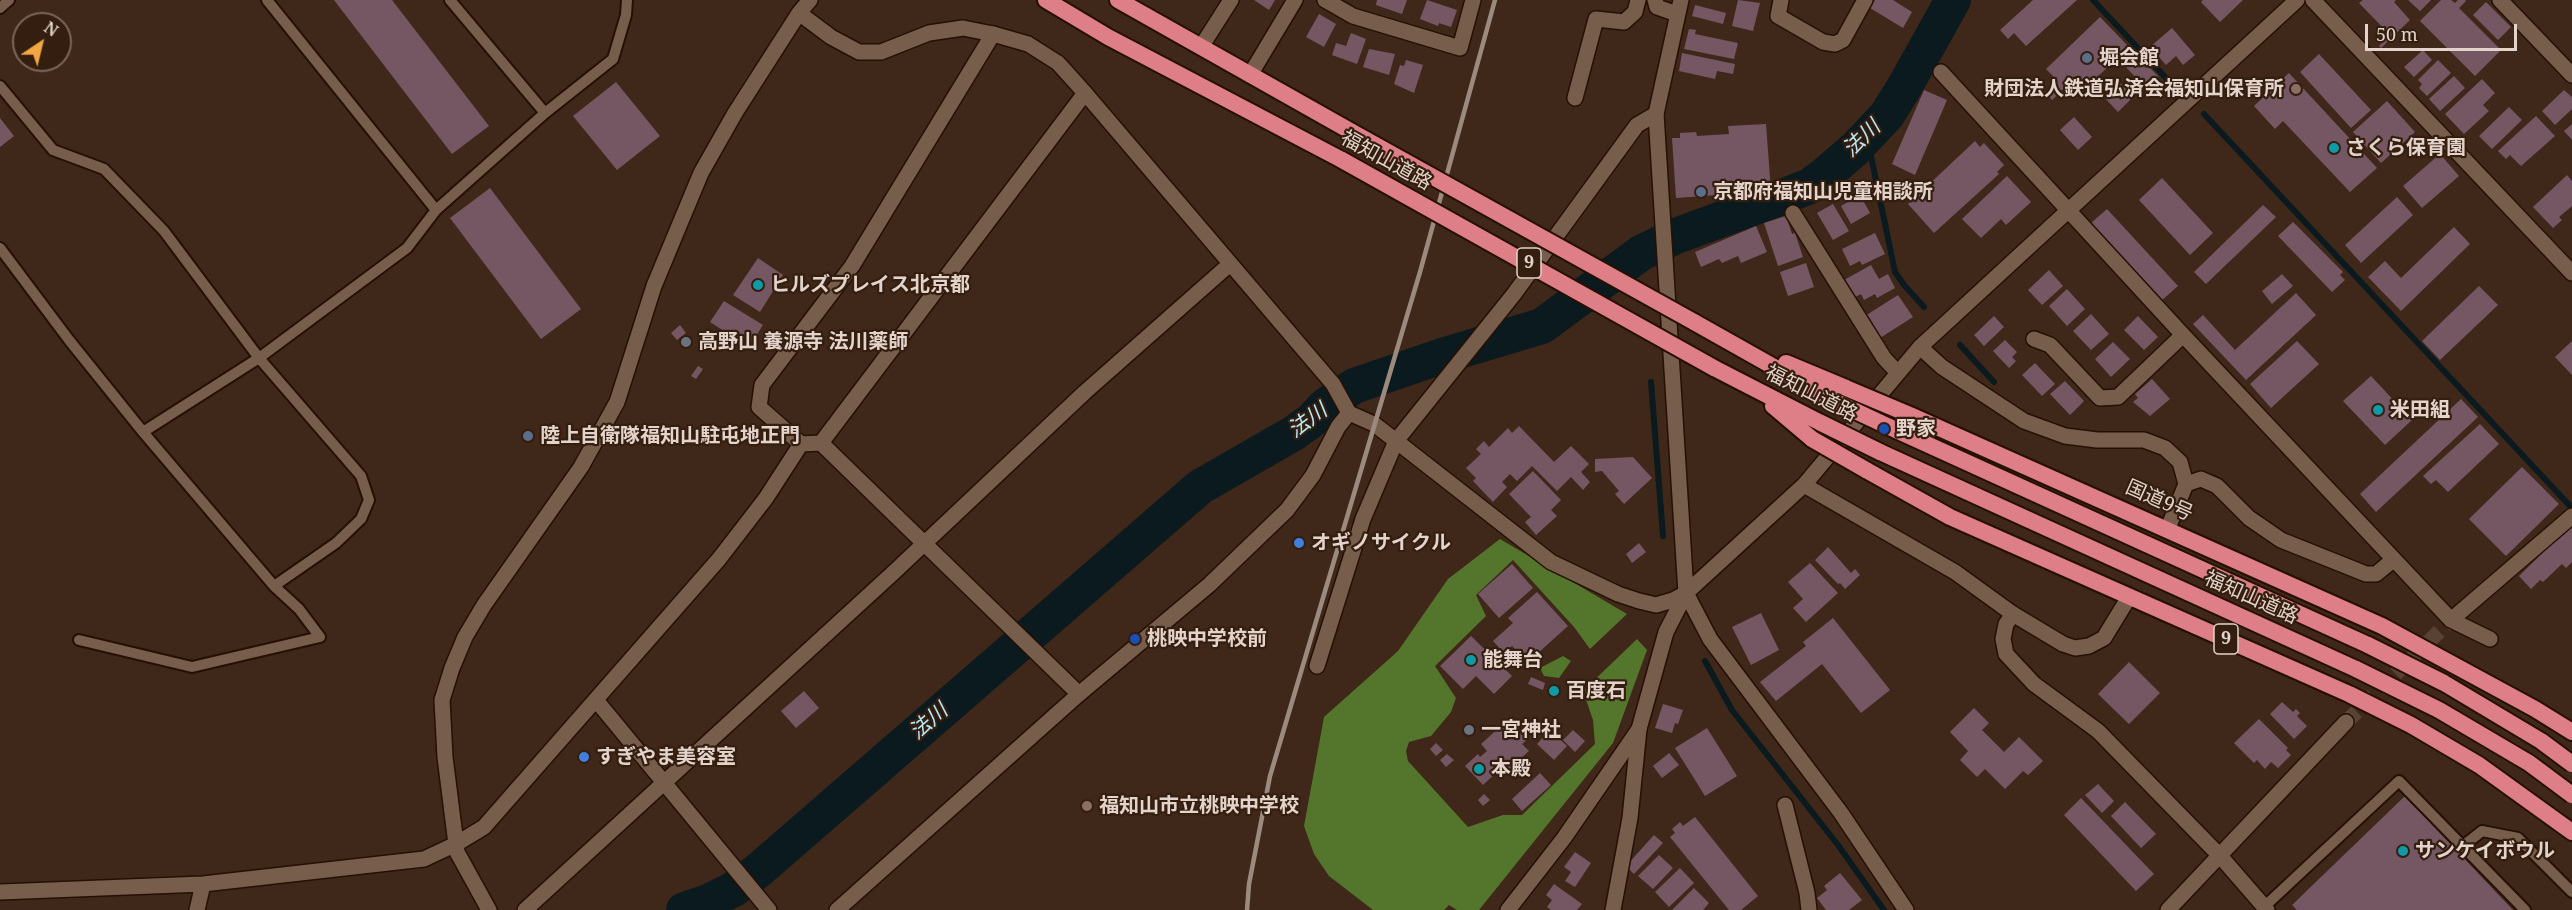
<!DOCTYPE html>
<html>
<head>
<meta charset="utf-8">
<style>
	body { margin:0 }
	#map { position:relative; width:2572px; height:910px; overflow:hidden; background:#3f2819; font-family:"Noto Serif",serif }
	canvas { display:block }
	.north { position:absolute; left:12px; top:12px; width:60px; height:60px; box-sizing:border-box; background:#341e0f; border:2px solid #7a665a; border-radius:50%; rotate:35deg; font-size:16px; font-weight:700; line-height:24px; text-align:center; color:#e3d3ca }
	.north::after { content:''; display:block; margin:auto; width:21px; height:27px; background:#f2a542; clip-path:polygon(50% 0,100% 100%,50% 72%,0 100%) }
	.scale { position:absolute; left:2365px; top:24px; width:152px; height:27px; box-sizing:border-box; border:3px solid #e3d3ca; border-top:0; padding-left:8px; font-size:18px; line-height:21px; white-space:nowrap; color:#e3d3ca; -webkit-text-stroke:4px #341e0f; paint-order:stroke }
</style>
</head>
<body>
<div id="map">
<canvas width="2572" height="910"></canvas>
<div class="north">N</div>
<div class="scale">50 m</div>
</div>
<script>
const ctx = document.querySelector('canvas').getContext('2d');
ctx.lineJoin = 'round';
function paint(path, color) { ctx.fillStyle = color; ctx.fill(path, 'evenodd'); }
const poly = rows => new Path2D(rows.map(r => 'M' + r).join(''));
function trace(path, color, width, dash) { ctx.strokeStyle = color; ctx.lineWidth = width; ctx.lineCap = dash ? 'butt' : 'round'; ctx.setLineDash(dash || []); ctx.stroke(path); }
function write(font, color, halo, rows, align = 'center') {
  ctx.font = font + ' "Noto Serif","Noto Sans JP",serif'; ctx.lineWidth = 4.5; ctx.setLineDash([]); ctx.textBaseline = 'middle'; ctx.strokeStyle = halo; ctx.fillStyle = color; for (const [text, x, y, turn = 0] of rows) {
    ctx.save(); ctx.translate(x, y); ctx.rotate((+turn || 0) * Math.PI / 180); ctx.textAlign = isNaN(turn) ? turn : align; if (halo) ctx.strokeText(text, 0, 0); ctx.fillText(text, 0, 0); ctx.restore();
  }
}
const forest = poly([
	[1500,539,1627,614,1590,649,1574,627,1513,560,1476,595,1486,616,1435,666,1456,698,1451,712,1431,736,1409,742,1406,751,1408,761,1468,827,1503,815,1522,815,1595,744,1593,720,1583,691,1637,639,1647,650,1613,743,1479,910,1457,910,1449,905,1444,910,1373,910,1329,876,1314,854,1304,826,1324,717,1398,651,1448,579],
	[1563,656,1571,661,1559,678,1544,676,1540,668]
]);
const stream = poly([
	[2093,0,2179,92],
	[2204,114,2571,507],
	[1867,137,1895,272,1904,285,1924,307],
	[1641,253,1643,259],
	[1960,345,1994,382],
	[1651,382,1663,536],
	[1705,661,1732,710,1838,845,1884,910]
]);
const river = poly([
	[684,910,708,902,734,889,760,869,1200,487,1294,433,1312,420,1325,406,1354,386,1442,356,1542,326,1641,253,1676,236,1782,197,1810,186,1826,174,1855,149,1887,115,1905,86,1953,0]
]);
const building = poly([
	[334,0,392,0,489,126,452,154],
	[1254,0,1275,0,1269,10],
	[1377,0,1407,0,1402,14,1376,5],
	[1427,0,1457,10,1451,27,1439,23,1438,26,1420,19],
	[1738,0,1760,3,1753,31,1732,26],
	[1875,0,1893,0,1912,12,1903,28,1870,8],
	[2033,0,2077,0,2026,46,2014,33,2008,39,2000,30],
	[2203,0,2243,0,2220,22,2201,2],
	[2363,0,2396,0,2394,2,2410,20,2381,48,2379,46,2390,35,2359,3],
	[2408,0,2431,0,2420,11],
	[2441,0,2451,0,2455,3,2458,0,2465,0,2466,1,2459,8,2501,50,2475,76,2420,21],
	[2486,2,2511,27,2498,40,2473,15],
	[1695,5,1726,13,1723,24,1692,16],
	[1319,14,1336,24,1324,47,1306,37],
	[2100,17,2129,47,2074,99,2064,88,2052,100,2046,93,2058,81,2046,69],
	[2172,28,2195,55,2183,65,2176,56,2166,65,2150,47],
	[1689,29,1696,30,1695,34,1738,43,1734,59,1684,49],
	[1351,33,1366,39,1357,64,1332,55,1336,43,1346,46],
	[1369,49,1395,54,1389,75,1363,67],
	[2423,50,2432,60,2414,77,2404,67],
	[1682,53,1735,64,1733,74,1717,71,1715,79,1679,71],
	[2319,54,2371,110,2351,128,2300,72],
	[2138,56,2158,76,2145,88,2126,67],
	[1406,60,1423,65,1414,93,1394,84,1400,65,1404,66],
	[2438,60,2451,73,2427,96,2419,88,2422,84,2418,80],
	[2289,73,2377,168,2350,192,2283,121,2275,129,2254,106],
	[2454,76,2465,88,2440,111,2429,99],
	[2482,79,2495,93,2483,105,2489,111,2464,134,2445,114],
	[2118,81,2134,96,2118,112,2103,96],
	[616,82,660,136,617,170,573,116],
	[1924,90,1947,100,1915,175,1892,164],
	[2564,90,2572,97,2572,109,2555,125,2542,111],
	[2387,101,2415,132,2381,163,2353,132],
	[2509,107,2522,120,2492,149,2479,136],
	[2536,116,2555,136,2521,166,2510,155,2506,159,2498,151],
	[2074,117,2092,137,2078,150,2060,130],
	[0,118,14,136,0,147],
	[1766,124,1771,191,1676,198,1672,138,1680,138,1680,133,1696,132,1697,136,1729,134,1728,126],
	[2572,124,2572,140,2564,131],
	[1975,141,1980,147,1984,143,2004,165,1997,172,1999,174,1934,233,1908,204],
	[2440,154,2459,176,2422,208,2403,186],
	[2567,175,2572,181,2572,206,2559,217,2562,220,2553,228,2533,207],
	[2007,176,2031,202,2006,225,2001,219,1981,238,1962,219],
	[2162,178,2213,233,2190,255,2139,200],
	[490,188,581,309,541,339,450,218],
	[1860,195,1870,213,1851,224,1841,206],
	[2397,197,2413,215,2361,263,2345,245],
	[1833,204,1849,231,1833,240,1817,213],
	[2263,205,2276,217,2206,284,2194,272],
	[2107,209,2178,286,2161,301,2091,223],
	[1786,216,1792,234,1795,233,1803,257,1778,266,1764,223],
	[2293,222,2343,272,2340,275,2345,280,2332,292,2278,236],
	[1756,226,1767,252,1741,263,1738,256,1722,263,1719,259,1701,267,1695,252],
	[2454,227,2470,244,2401,311,2368,277,2385,261,2401,278],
	[1875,233,1885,254,1862,265,1860,261,1850,266,1842,249],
	[758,258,783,275,760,312,733,295],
	[1806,263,1814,287,1788,296,1780,272],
	[1871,265,1879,279,1888,274,1895,288,1877,298,1875,294,1864,300,1861,294,1853,298,1844,280],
	[2049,270,2063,286,2042,305,2028,290],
	[2282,274,2293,286,2272,304,2262,291],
	[2479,286,2498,305,2440,360,2422,341],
	[2067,289,2085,309,2067,326,2049,306],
	[2296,293,2316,315,2246,380,2193,324,2203,315,2235,350],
	[1898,295,1913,317,1880,338,1865,316],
	[724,301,763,325,749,347,710,322],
	[2091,314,2109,334,2091,350,2073,331],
	[1994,316,2004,327,1984,346,1974,335],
	[2138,316,2158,337,2144,350,2124,330],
	[680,325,686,333,677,340,671,333],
	[2005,340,2017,352,2012,357,2016,361,2009,368,1993,351],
	[2297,341,2319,364,2271,408,2250,384],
	[2572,341,2572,375,2555,357],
	[2113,342,2130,359,2111,377,2095,359],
	[2035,363,2055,384,2042,396,2022,375],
	[698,366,703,369,696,379,691,376],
	[2371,376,2412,420,2385,445,2343,401],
	[2152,379,2170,399,2150,416,2133,402,2138,398,2135,394],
	[2065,381,2084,401,2070,415,2050,394],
	[2461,399,2478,417,2376,512,2360,494],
	[2480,424,2499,444,2448,492,2436,480,2431,484,2423,476],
	[1519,426,1554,462,1571,446,1589,464,1581,472,1590,482,1583,490,1571,477,1557,491,1532,466,1517,481,1510,474,1502,482,1507,487,1493,502,1473,481,1476,478,1466,468,1481,454,1476,449,1484,441,1489,447,1508,428,1512,433],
	[1633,457,1652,478,1624,504,1615,494,1619,491,1602,471,1595,472,1595,459],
	[2522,467,2559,504,2506,556,2469,519],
	[1533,471,1561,500,1551,510,1557,516,1536,535,1525,522,1531,517,1509,494],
	[2572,524,2572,562,2566,568,2562,564,2543,582,2540,580,2531,589,2519,576],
	[1639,543,1646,552,1632,563,1626,554],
	[1828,547,1851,573,1855,569,1860,575,1845,589,1840,583,1838,584,1815,560],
	[1810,563,1838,593,1806,622,1793,608,1803,599,1788,582],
	[1512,564,1533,588,1499,618,1478,594],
	[1537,592,1568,626,1527,663,1512,646,1504,653,1493,641,1513,623,1508,618],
	[1761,613,1779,650,1751,665,1732,627],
	[1833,618,1890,690,1861,713,1822,664,1776,701,1760,682,1806,646,1803,642],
	[1471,636,1512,676,1494,694,1476,676,1463,689,1440,666],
	[2129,662,2160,693,2129,724,2098,694],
	[1531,677,1545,683,1543,690,1528,684],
	[804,691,819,708,796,728,781,711],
	[2282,702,2293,712,2296,709,2300,713,2297,716,2307,726,2294,739,2270,714],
	[1663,704,1683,710,1678,724,1675,723,1672,733,1655,728],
	[1974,708,1989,723,1982,730,2004,752,2019,737,2043,761,2028,775,2023,771,2005,789,1985,769,1977,777,1960,760,1968,751,1950,732],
	[2259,719,2288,748,2286,750,2291,755,2278,768,2271,762,2265,769,2257,760,2254,763,2234,743],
	[1503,724,1509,730,1515,725,1528,739,1522,744,1529,751,1507,771,1501,765,1494,771,1496,773,1483,785,1465,766,1478,754,1480,757,1487,751,1481,744],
	[1707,728,1737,776,1705,796,1675,748],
	[1550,730,1567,746,1554,760,1537,744],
	[1573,730,1585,741,1575,752,1563,740],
	[1436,743,1443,750,1436,756,1430,749],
	[1669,753,1679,765,1662,778,1653,766],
	[1447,754,1454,760,1446,767,1440,760],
	[1540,773,1551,785,1522,811,1512,799],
	[2098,784,2114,801,2102,813,2085,795],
	[1484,794,1490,800,1483,806,1478,800],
	[2405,796,2513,910,2297,910,2292,905],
	[2081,798,2154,874,2136,891,2064,815],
	[2125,802,2156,834,2141,848,2111,816],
	[1695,817,1758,896,1741,910,1729,910,1670,837,1675,833,1672,829,1680,822,1683,826],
	[1654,835,1663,843,1634,874,1626,866],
	[1575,852,1591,863,1575,887,1565,881,1571,872,1564,867],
	[1659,855,1673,868,1653,889,1638,876],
	[1680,868,1694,883,1669,907,1655,892],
	[1840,873,1862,900,1849,910,1826,910,1817,898,1827,890,1824,886],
	[1554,884,1582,904,1577,910,1551,910,1547,907,1552,900,1546,895],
	[1694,888,1709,903,1703,910,1672,910]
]);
const minorTunnel = poly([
	[2346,722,2451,620]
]);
const service = poly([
	[267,0,436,210],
	[450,0,545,113],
	[0,8,9,0],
	[0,86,53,150,104,169,164,231,259,358,361,476,369,500,361,519,336,543,274,586],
	[0,248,69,340,143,432,274,586,299,609,320,637,192,667,79,640],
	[143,432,259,358,407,248,436,210,545,113,613,59,626,15,627,0],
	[2463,846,2482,831,2518,838,2572,892],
	[2264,907,2399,781,2525,910]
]);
const minor = poly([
	[1325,0,1353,16,1460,48,1473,0],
	[1655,0,1657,7,1677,14],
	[1781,0,1778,16,1823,42,1835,44,1843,40,1865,0],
	[2313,0,2572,273],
	[2500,0,2572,75],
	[1201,47,1231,0],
	[1941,72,2183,335,2451,620,2490,639],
	[1250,75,1295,0],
	[1575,98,1596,19,1624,22,1635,12,1638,0],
	[1793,213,1884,358,1897,372],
	[2034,339,2050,345,2100,398,2118,397,2183,335],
	[821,443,1085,93,1333,384,1349,413,1374,424,1396,441,1551,562,1618,594,1639,601,1656,605,1673,600,1686,593,1710,639,1841,813,1906,910],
	[801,444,759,407,762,385,852,266,993,34],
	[2186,484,2201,479,2217,486,2249,518,2281,540,2366,574,2376,574,2393,560],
	[2013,614,2006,624,2003,639,2006,654,2034,684,2098,731,2221,857,2267,910],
	[2451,620,2572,516],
	[1317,666,1363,519,1396,441,1514,294,1637,125,1656,114],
	[596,700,769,910],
	[1785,805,1807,893,1809,910],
	[0,892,203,884,424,859,456,844,484,827,719,559,766,498,801,444,821,443,1079,694],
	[197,910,203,884],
	[525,910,893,573,1085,392,1230,264],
	[1508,910,1564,838,1639,729],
	[2168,910,2346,722]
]);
const tertiary = poly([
	[1681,0,1656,114,1686,593],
	[799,13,831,37,859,52,881,52,929,33,963,28,993,34,1028,44,1058,63,1085,93],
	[1920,347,1942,367,2024,421,2065,436,2097,440,2144,440,2165,448,2180,462,2186,484,2168,528],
	[1804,485,1955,572,2013,614,2063,644,2075,648,2089,646,2104,638,2129,597],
	[489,910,457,852,456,844,445,757,442,700,452,668,465,637,484,605,581,467,617,402,654,286,701,173,735,113,799,13,810,0],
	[837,910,1079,694,1209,585,1287,510,1313,475,1338,427,1349,413],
	[1613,910,1630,818,1639,729,1666,632,1686,593,1804,485,1920,347,2297,0]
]);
const trunk = poly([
	[1046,0,1108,37,1342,160],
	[1118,0,1352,132],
	[1694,322,1836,402],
	[1786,363,1846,388],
	[1714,368,1821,423],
	[1773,406,1812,439],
	[1910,415,2382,626,2535,709,2572,732],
	[1898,431,2368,645],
	[1880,452,2356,669],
	[1866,470,1950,517,2349,694,2411,725,2479,765,2572,832]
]);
const rail = poly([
	[1247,910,1249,884,1270,776,1420,272,1495,0]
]);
const trunkBridge = poly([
	[1352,132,1694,322],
	[1342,160,1714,368],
	[1846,388,1910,415],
	[1836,402,1898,431],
	[1821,423,1880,452],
	[1812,439,1866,470],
	[2368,645,2444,683,2541,741,2572,764],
	[2356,669,2439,710,2529,763,2572,795]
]);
const markers = [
	[2087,58,6,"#5c6f8a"],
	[2296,89,6,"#8d6e63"],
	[2334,148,6,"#0f9aa8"],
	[1701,192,6,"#5c6f8a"],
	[758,285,6,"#0f9aa8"],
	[686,342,6,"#6b7280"],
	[2378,410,6,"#0f9aa8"],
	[1884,429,6,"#1a4fb4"],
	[528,436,6,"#5c6f8a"],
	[1299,543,6,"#3f7fe0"],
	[1135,639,6,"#1a4fb4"],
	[1471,660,6,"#0f9aa8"],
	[1554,691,6,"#0f9aa8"],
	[1469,730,6,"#6b7280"],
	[584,757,6,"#3f7fe0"],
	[1479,769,6,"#0f9aa8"],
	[1087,806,6,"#8d6e63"],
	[2403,851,6,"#0f9aa8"]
];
const shields = [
	[1529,263,24],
	[2226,639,24]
];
const shieldNames = [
	["9",1529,263],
	["9",2226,639]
];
const poiNames = [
	["堀会館",2099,58],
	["財団法人鉄道弘済会福知山保育所",2284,89,"right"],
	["さくら保育園",2346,148],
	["京都府福知山児童相談所",1713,192],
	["ヒルズプレイス北京都",770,285],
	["高野山 養源寺 法川薬師",698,342],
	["米田組",2390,410],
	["野家",1896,429],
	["陸上自衛隊福知山駐屯地正門",540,436],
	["オギノサイクル",1311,543],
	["桃映中学校前",1147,639],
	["能舞台",1483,660],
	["百度石",1566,691],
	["一宮神社",1481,730],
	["すぎやま美容室",596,757],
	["本殿",1491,769],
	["福知山市立桃映中学校",1099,806],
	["サンケイボウル",2415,851]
];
const streetNames = [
	["福知山道路",1386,161,29],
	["福知山道路",1811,394,27],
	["国道9号",2159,501,24],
	["福知山道路",2251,598,24]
];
const waterNames = [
	["法川",1862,139,-44],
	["法川",1308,421,-36],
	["法川",929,722,-41]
];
paint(forest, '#53752c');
trace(stream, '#0b1a1e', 6);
trace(river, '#0b1a1e', 36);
paint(building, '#755764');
trace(minorTunnel, '#584234', 15, [15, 8]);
trace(service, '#251003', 14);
trace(minor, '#251003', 18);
trace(tertiary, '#251003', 18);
trace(trunk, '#251003', 20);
trace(service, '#775d4c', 10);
trace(minor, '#775d4c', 15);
trace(tertiary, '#775d4c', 15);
trace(trunk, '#de7e86', 16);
trace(rail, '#9d8a7f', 4.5);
trace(trunkBridge, '#251003', 20, []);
trace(trunkBridge, '#de7e86', 16);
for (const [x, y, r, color] of markers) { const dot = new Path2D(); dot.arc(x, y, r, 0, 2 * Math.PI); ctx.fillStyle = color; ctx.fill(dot); trace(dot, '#341e0f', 2); }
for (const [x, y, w] of shields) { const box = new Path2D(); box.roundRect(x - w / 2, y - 15, w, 30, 4.5); ctx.fillStyle = '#341e0f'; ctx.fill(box); trace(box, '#e3d3ca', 1.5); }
write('bold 18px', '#e3d3ca', null, shieldNames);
write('bold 20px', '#e3d3ca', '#341e0f', poiNames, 'left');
write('20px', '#e3d3ca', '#341e0f', streetNames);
write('italic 21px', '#b6e8f8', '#341e0f', waterNames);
</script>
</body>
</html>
